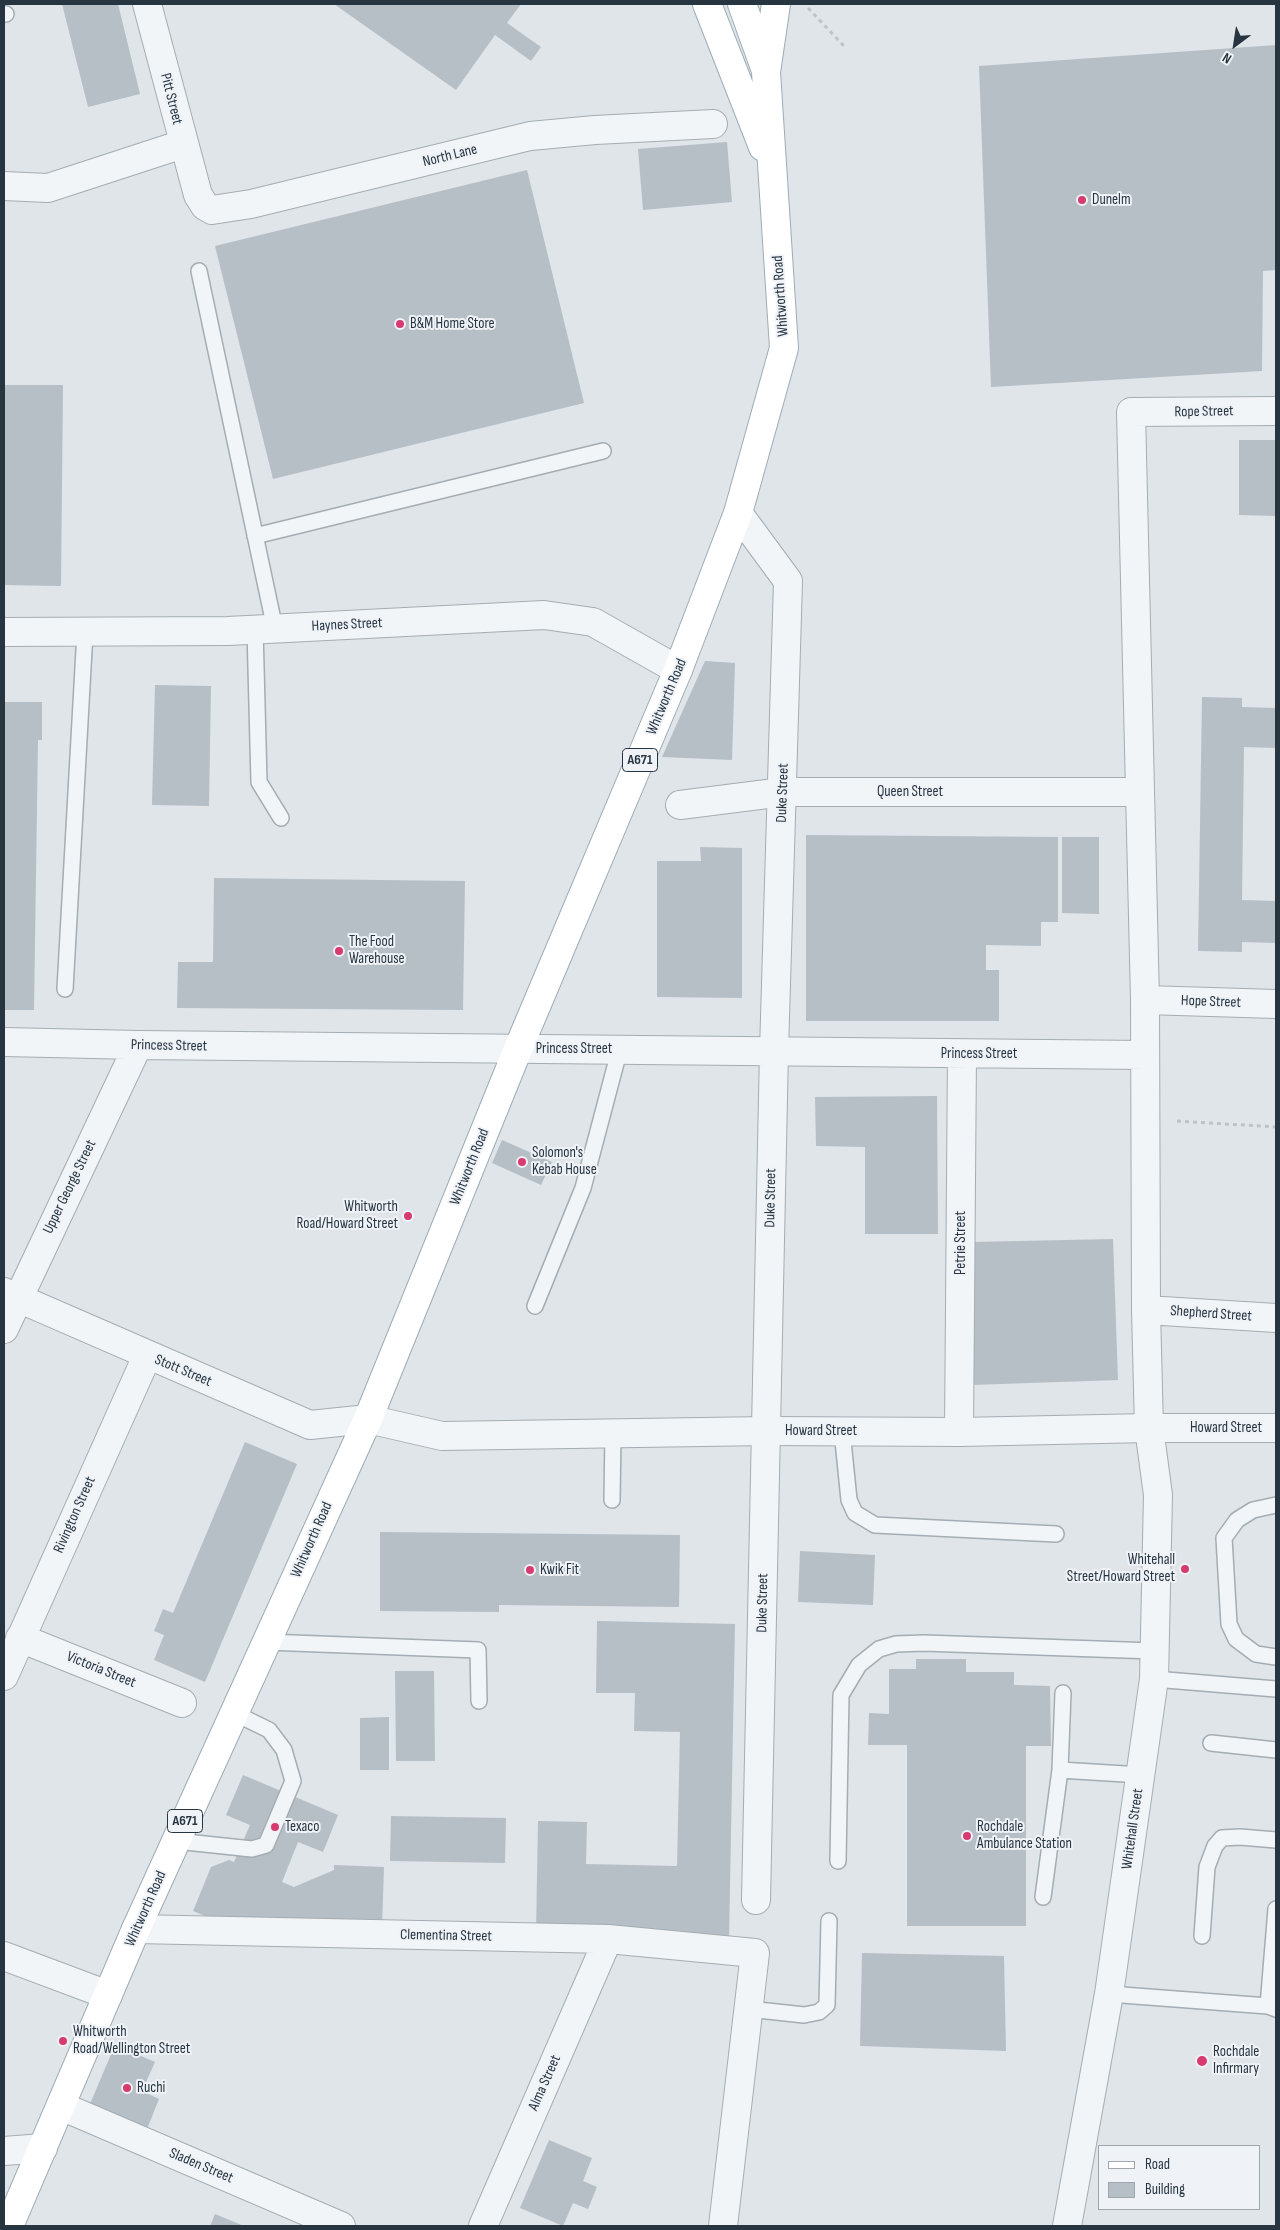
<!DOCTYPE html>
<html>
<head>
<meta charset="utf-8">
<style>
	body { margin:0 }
	#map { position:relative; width:1280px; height:2230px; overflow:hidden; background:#dfe5e9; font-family:"Sofia Sans Condensed",sans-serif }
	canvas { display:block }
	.frame { position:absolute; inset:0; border:5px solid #273541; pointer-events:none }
	.legend { position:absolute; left:1098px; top:2145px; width:162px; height:65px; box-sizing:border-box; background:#eff3f7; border:1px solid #9fa7ae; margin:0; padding:6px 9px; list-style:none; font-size:15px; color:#273541 }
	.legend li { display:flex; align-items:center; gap:10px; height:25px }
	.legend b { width:25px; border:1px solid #9fa7ae }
	.north { position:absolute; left:1210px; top:20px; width:50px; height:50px; -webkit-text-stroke:4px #eff3f7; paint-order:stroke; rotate:211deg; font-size:14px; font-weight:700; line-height:20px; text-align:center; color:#273541 }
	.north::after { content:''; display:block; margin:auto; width:18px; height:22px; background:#273541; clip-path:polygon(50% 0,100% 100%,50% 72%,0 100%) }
</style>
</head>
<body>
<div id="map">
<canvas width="1280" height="2230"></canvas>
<div class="frame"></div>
<ul class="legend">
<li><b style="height:6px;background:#fff"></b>Road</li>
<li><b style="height:14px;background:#b6bfc6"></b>Building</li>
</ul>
<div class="north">N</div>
</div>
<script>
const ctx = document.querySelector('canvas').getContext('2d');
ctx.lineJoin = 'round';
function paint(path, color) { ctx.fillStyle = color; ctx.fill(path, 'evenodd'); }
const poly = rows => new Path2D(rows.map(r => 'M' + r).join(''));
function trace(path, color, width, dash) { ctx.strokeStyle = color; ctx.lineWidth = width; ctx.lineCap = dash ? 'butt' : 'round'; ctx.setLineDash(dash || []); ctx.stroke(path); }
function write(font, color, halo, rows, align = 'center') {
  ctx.font = font + ' "Sofia Sans Condensed",sans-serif'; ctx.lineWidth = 4; ctx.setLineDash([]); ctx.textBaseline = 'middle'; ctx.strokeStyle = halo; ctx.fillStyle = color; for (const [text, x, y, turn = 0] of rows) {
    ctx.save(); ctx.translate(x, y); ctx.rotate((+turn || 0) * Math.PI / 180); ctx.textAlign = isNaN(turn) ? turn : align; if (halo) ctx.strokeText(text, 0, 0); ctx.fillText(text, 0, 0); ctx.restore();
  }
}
const building = poly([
	[62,4,118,4,140,94,88,107],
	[334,4,521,4,507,23,541,47,531,61,495,35,456,90],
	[1276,45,1276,270,1263,271,1262,371,991,387,979,66],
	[727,142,732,202,643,210,638,149],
	[527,170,584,403,273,479,215,246],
	[4,385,63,385,61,586,4,585],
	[1239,440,1276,440,1276,516,1239,515],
	[705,661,735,663,732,760,662,757],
	[155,685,211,686,209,806,152,805],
	[1202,697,1242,698,1242,707,1276,708,1276,748,1244,747,1242,900,1276,901,1276,943,1242,942,1242,952,1198,951],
	[4,702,42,702,42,740,38,740,34,1010,4,1010],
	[806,835,1058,837,1058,922,1041,922,1041,946,986,945,986,970,999,970,999,1021,806,1021],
	[1062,837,1099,837,1099,914,1062,913],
	[700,847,742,848,742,998,657,997,657,861,701,861],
	[214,878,465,881,463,1010,177,1008,178,962,213,962],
	[937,1096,938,1234,865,1234,865,1147,816,1146,815,1097],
	[502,1140,552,1162,541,1185,492,1163],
	[1113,1239,1118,1380,972,1385,973,1242],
	[245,1442,297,1464,205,1682,154,1660,164,1635,154,1631,163,1609,173,1613],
	[380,1532,680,1535,679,1607,499,1605,499,1612,380,1611],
	[800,1551,875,1555,873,1605,798,1602],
	[597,1621,735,1624,729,1939,536,1934,538,1821,587,1822,586,1864,677,1866,680,1732,634,1731,635,1693,596,1693],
	[916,1659,966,1659,966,1672,1014,1672,1014,1685,1050,1686,1051,1746,1026,1746,1026,1926,907,1926,907,1745,868,1745,869,1713,889,1714,889,1669,916,1669],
	[395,1671,434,1671,435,1761,396,1761],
	[389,1717,389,1770,360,1770,360,1718],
	[243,1775,338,1815,323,1852,298,1842,282,1882,294,1887,334,1870,334,1865,384,1867,382,1927,210,1918,193,1911,211,1867,229,1860,234,1862,250,1825,226,1815],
	[391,1816,506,1818,505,1863,390,1861],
	[862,1953,1004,1956,1006,2051,860,2046],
	[115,2045,155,2062,142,2091,159,2099,145,2134,87,2111],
	[549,2140,592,2158,583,2181,597,2187,588,2209,573,2203,563,2226,520,2208],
	[215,2214,244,2226,210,2226]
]);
const path = poly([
	[808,8,844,46],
	[1177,1121,1276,1127]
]);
const service = poly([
	[4,14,6,14],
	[199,271,275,629],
	[255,536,603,451],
	[255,629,259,782,281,818],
	[65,989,85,632],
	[535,1306,583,1188,620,1048],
	[842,1431,849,1500,855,1513,875,1525,1056,1534],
	[612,1500,613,1433],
	[1276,1505,1253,1510,1237,1520,1224,1538,1229,1624,1236,1639,1256,1654,1276,1657],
	[266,1642,478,1650,479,1701],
	[1154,1679,1276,1689],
	[1211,1743,1276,1750],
	[1060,1770,1141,1775],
	[176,1841,252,1849,266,1845,293,1781,284,1750,269,1730,234,1713],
	[838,1861,841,1695,859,1665,879,1649,896,1644,924,1643,1154,1651],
	[1043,1897,1060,1770,1063,1693],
	[1202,1936,1207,1867,1215,1846,1222,1838,1240,1837,1276,1840],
	[1109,1994,1268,2006,1276,2009],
	[1268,2006,1276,1909],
	[749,2009,804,2015,819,2012,827,2005,829,1921]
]);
const minor = poly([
	[147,4,198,195,205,206,212,210,251,204,530,136,595,130,713,124],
	[4,186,48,188,183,144],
	[738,513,788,581,774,1051,756,1900],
	[4,632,228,631,544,615,593,622,678,670],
	[680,805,783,792,1140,792],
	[1145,1000,1276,1004],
	[4,1042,138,1045,1145,1055],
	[4,1292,310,1425,368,1419],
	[1146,1310,1276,1318],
	[4,1329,138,1045],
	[959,1432,962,1054],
	[20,1638,182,1703],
	[4,1676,147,1356],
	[136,1929,608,1939,755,1953,723,2226],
	[4,1956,108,1995],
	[61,2106,341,2226],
	[4,2151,43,2148],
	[483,2226,608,1939],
	[1067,2226,1109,1994,1154,1679,1158,1495,1149,1428,1146,1310,1145,1000,1131,412,1276,411]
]);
const tertiary = poly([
	[368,1419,442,1436,767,1431,959,1432,1149,1428,1276,1428]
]);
const primary = poly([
	[707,4,763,147],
	[742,4,765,68],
	[9,2226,136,1929,368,1419,518,1049,678,670,738,513,784,348,766,72,776,4]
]);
const markers = [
	[1082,200,5,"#d73b70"],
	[400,324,5,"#d73b70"],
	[339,951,5,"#d73b70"],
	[522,1162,5,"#d73b70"],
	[408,1216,5,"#d73b70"],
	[1185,1569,5,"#d73b70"],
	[530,1570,5,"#d73b70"],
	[275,1827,5,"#d73b70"],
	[967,1836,5,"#d73b70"],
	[63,2041,5,"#d73b70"],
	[1202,2061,6,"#d73b70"],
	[127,2088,5,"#d73b70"]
];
const shields = [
	[640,760,35],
	[185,1821,35]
];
const shieldNames = [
	["A671",640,760],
	["A671",185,1821]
];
const streetNames = [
	["Pitt Street",171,99,76],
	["North Lane",450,156,-14],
	["Whitworth Road",781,296,-94],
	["Rope Street",1204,412,-1],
	["Haynes Street",347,625,-3],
	["Whitworth Road",667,697,-67],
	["Queen Street",910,792],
	["Duke Street",783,793,-88],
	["Hope Street",1211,1002,2],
	["Princess Street",169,1046,1],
	["Princess Street",574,1049],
	["Princess Street",979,1054],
	["Whitworth Road",470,1167,-68],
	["Upper George Street",70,1187,-64],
	["Duke Street",771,1198,-89],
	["Petrie Street",961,1243,-90],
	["Shepherd Street",1211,1314,4],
	["Stott Street",183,1371,23],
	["Howard Street",1226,1428],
	["Howard Street",821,1431],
	["Rivington Street",75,1515,-66],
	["Whitworth Road",312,1540,-66],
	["Duke Street",763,1603,-89],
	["Victoria Street",101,1670,22],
	["Whitehall Street",1133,1829,-82],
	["Whitworth Road",146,1909,-66],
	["Clementina Street",446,1936,1],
	["Alma Street",545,2083,-66],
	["Sladen Street",201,2166,23]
];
const poiNames = [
	["Dunelm",1092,200],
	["B&M Home Store",410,324],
	["The Food",349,942],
	["Warehouse",349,959],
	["Solomon's",532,1153],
	["Kebab House",532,1170],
	["Whitworth",398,1207,"right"],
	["Road/Howard Street",398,1224,"right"],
	["Whitehall",1175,1560,"right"],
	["Street/Howard Street",1175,1577,"right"],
	["Kwik Fit",540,1570],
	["Texaco",285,1827],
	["Rochdale",977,1827],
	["Ambulance Station",977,1844],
	["Whitworth",73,2032],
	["Road/Wellington Street",73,2049],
	["Rochdale",1213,2052],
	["Infirmary",1213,2069],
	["Ruchi",137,2088]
];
paint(building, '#b6bfc6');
trace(service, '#a4adb3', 18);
trace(minor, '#a4adb3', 30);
trace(tertiary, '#a4adb3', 30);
trace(primary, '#9dacb6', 30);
trace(path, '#bdc3c8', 3, [4, 4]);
trace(service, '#f2f5f7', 15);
trace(minor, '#f2f5f7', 28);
trace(tertiary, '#f2f5f7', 28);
trace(primary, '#fff', 28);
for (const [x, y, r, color] of markers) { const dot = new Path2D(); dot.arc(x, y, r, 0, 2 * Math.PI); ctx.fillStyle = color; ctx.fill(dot); trace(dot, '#eff3f7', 2); }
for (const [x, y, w] of shields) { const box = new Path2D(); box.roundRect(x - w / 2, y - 11.5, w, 23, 4); ctx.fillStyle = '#eff3f7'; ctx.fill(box); trace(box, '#273541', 1); }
write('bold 14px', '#273541', null, shieldNames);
write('15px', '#273541', '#eff3f7', streetNames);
write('15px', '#273541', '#eff3f7', poiNames, 'left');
</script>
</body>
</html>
